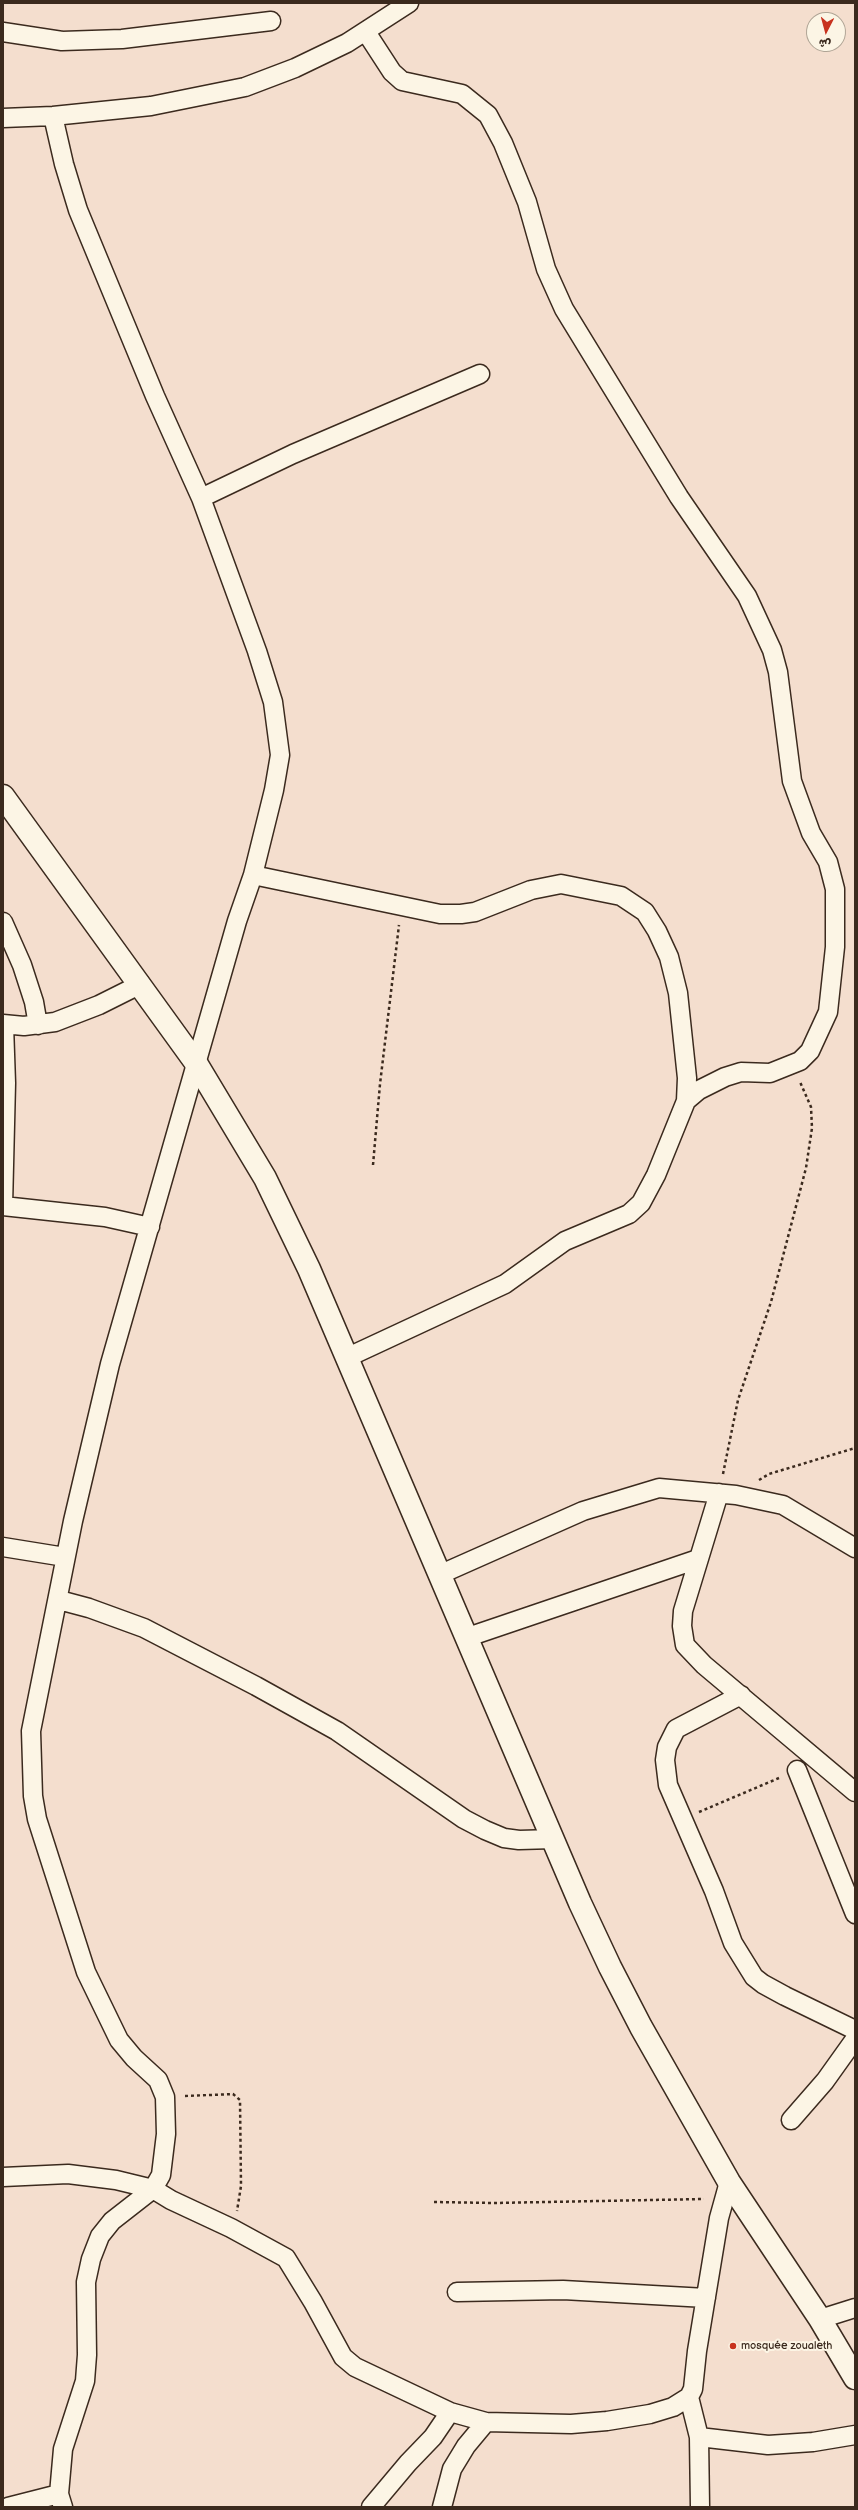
<!DOCTYPE html>
<html>
<head>
<meta charset="utf-8">
<style>
	body { margin:0 }
	#map { position:relative; width:858px; height:2510px; overflow:hidden; background:#f4dece; font-family:"Balsamiq Sans","Playpen Sans Arabic",sans-serif }
	canvas { display:block }
	.frame { position:absolute; inset:0; border:4px solid #3b2a1e; pointer-events:none }
	.north { position:absolute; left:806px; top:12px; width:40px; height:40px; box-sizing:border-box; background:#fcf5e5; border:1px solid #afa495; border-radius:50%; rotate:186deg; font-size:11px; font-weight:700; line-height:16px; text-align:center; color:#3b2a1e }
	.north::after { content:''; display:block; margin:auto; width:14px; height:18px; background:#c8321e; clip-path:polygon(50% 0,100% 100%,50% 72%,0 100%) }
</style>
</head>
<body>
<div id="map">
<canvas width="858" height="2510"></canvas>
<div class="frame"></div>
<div class="north">ش</div>
</div>
<script>
const ctx = document.querySelector('canvas').getContext('2d');
ctx.lineJoin = 'round';
const poly = rows => new Path2D(rows.map(r => 'M' + r).join(''));
function trace(path, color, width, dash) { ctx.strokeStyle = color; ctx.lineWidth = width; ctx.lineCap = dash ? 'butt' : 'round'; ctx.setLineDash(dash || []); ctx.stroke(path); }
function write(font, color, halo, rows, align = 'center') {
  ctx.font = font + ' "Balsamiq Sans",sans-serif'; ctx.lineWidth = 4; ctx.setLineDash([]); ctx.textBaseline = 'middle'; ctx.strokeStyle = halo; ctx.fillStyle = color; for (const [text, x, y, turn = 0] of rows) {
    ctx.save(); ctx.translate(x, y); ctx.rotate((+turn || 0) * Math.PI / 180); ctx.textAlign = isNaN(turn) ? turn : align; if (halo) ctx.strokeText(text, 0, 0); ctx.fillText(text, 0, 0); ctx.restore();
  }
}
const path = poly([
	[373,1165,380,1084,399,925],
	[723,1474,738,1400,771,1302,806,1168,812,1128,811,1107,800,1082],
	[759,1480,769,1474,855,1448],
	[699,1812,779,1778],
	[185,2096,233,2094,240,2100,241,2186,237,2211],
	[434,2202,494,2203,704,2199]
]);
const street = poly([
	[3,32,62,41,122,39,271,21],
	[366,32,392,72,402,81,462,94,488,115,503,143,527,202,546,269,564,309,679,497,747,596,772,650,778,672,792,781,811,833,828,862,835,889,835,947,828,1012,810,1051,800,1061,770,1073,741,1072,725,1077,699,1090,686,1101],
	[53,116,64,164,78,210,155,396,201,498,257,651,273,702,280,755,274,790,253,875,237,921,110,1364,73,1521,31,1731,33,1796,37,1819,86,1972,119,2040,134,2058,158,2080,165,2097,166,2134,161,2175,153,2189,112,2221,100,2236,91,2259,86,2282,87,2355,85,2381,63,2449,59,2494,63,2507],
	[3,118,53,116,151,106,245,87,295,68,347,43,409,3],
	[201,498,293,454,480,374],
	[253,875,440,914,461,914,475,912,531,890,561,884,621,896,645,912,657,931,669,957,678,993,687,1078,686,1101,656,1175,641,1203,629,1214,565,1241,505,1284,346,1358],
	[3,922,22,965,34,1002,38,1025],
	[3,1024,24,1026,55,1022,99,1005,141,984],
	[3,1206,6,1083,4,1025],
	[3,1206,105,1217,150,1227],
	[719,1493,683,1611,682,1626,685,1645,704,1665,855,1792],
	[3,1547,65,1557],
	[441,1574,583,1511,659,1488,736,1495,783,1505,855,1548],
	[59,1600,89,1608,144,1628,256,1686,337,1731,464,1819,485,1830,504,1838,519,1840,554,1839],
	[468,1637,698,1559],
	[741,1695,676,1729,667,1747,665,1760,668,1785,714,1891,733,1943,754,1977,763,1984,785,1996,855,2030],
	[797,1770,855,1914],
	[791,2120,825,2081,855,2039],
	[3,2177,68,2174,116,2180,153,2189,171,2200,231,2228,286,2258,313,2302,343,2357,355,2367,450,2412,486,2422],
	[457,2292,563,2290,706,2298],
	[820,2319,855,2308],
	[689,2397,699,2437,700,2507],
	[699,2437,768,2445,813,2442,855,2435],
	[8,2507,59,2494],
	[371,2507,408,2463,433,2437,450,2412],
	[442,2507,452,2469,466,2446,486,2422,571,2424,607,2421,650,2414,673,2407,689,2397,693,2389,697,2351,719,2218,729,2182]
]);
const secondary = poly([
	[3,796,196,1063,265,1178,309,1269,580,1903,610,1967,641,2027,729,2182,820,2319,855,2378]
]);
const markers = [
	[733,2346,4,"#c8321e"]
];
const poiNames = [
	["mosquée zoualeth",741,2346]
];
trace(street, '#3b2a1e', 21);
trace(secondary, '#3b2a1e', 25);
trace(path, '#3b2a1e', 2.5, [3, 3]);
trace(street, '#fcf5e5', 18);
trace(secondary, '#fcf5e5', 22);
for (const [x, y, r, color] of markers) { const dot = new Path2D(); dot.arc(x, y, r, 0, 2 * Math.PI); ctx.fillStyle = color; ctx.fill(dot); trace(dot, '#fcf5e5', 1.5); }
write('11px', '#3b2a1e', '#fcf5e5', poiNames, 'left');
</script>
</body>
</html>
